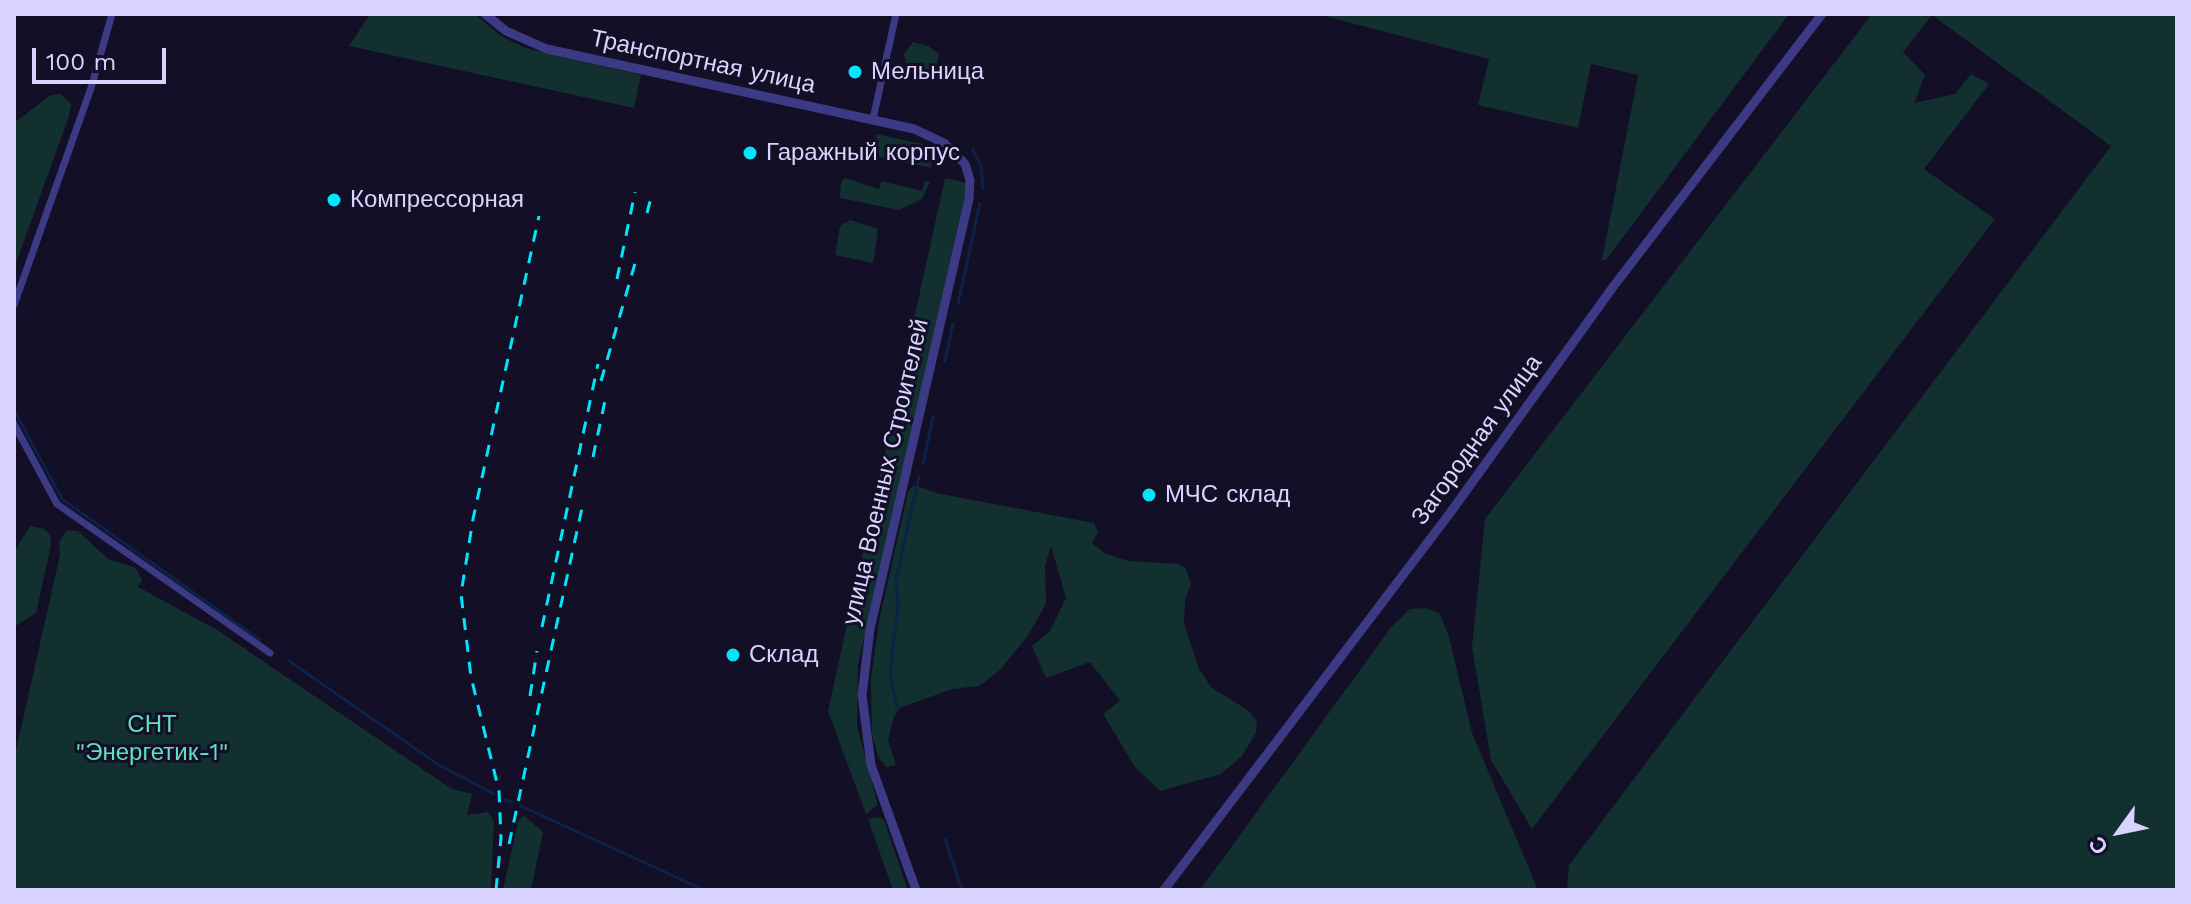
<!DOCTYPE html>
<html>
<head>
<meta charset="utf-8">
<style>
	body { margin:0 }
	#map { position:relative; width:2191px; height:904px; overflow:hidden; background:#130f26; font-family:"Work Sans",sans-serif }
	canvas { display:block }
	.frame { position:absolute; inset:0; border:16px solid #d9d4ff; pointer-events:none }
	.north { position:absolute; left:2079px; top:792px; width:80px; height:80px; -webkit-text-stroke:6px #130f26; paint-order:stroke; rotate:237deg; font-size:22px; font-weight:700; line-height:32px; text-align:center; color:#d9d4ff }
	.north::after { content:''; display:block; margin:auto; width:28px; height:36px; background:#d9d4ff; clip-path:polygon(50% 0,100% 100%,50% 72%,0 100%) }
	.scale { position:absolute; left:32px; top:48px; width:134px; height:36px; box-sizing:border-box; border:4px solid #d9d4ff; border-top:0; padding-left:10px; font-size:24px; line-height:28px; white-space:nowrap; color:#d9d4ff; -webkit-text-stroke:6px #130f26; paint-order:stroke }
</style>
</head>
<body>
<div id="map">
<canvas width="2191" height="904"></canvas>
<div class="frame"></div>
<div class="north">С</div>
<div class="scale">100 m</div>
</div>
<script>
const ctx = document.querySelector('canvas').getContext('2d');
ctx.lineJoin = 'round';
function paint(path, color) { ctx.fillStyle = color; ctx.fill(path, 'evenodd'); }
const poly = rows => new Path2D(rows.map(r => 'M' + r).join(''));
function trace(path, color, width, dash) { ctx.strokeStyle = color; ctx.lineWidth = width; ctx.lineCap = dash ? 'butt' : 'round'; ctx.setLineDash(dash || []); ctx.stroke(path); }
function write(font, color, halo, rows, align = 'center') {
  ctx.font = font + ' "Work Sans",sans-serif'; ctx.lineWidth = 6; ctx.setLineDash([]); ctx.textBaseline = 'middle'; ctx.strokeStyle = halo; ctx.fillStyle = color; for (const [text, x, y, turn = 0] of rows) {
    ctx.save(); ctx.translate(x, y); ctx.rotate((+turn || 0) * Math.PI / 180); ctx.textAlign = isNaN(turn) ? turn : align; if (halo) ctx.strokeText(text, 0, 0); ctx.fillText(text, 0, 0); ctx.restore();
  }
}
const green = poly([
	[370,14,475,14,501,36,525,48,641,75,634,108,349,46],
	[1317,14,1789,14,1606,260,1602,260,1638,75,1591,64,1578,128,1478,105,1489,59],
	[1872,14,2177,14,2177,890,1567,890,1569,865,2111,146,1932,15,1903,52,1925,75,1914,103,1955,94,1971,74,1989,84,1924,169,1995,219,1532,829,1491,760,1472,647,1485,519],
	[913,42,928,46,939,54,934,78,928,81,921,81,907,67,904,54],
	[61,94,71,104,69,116,14,269,14,123,51,95],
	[877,134,926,145,932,154,931,168,873,155],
	[845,178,879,189,881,181,922,191,925,181,930,182,922,199,899,210,840,198,841,182],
	[945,178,966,183,965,196,858,665,857,726,878,805,866,814,828,711],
	[850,220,878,229,873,263,835,255,840,226],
	[914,485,936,493,1094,523,1098,533,1092,543,1104,553,1128,561,1178,564,1186,569,1191,584,1185,600,1184,623,1199,669,1211,687,1249,711,1257,722,1256,733,1241,757,1221,774,1160,791,1135,767,1103,714,1120,701,1090,662,1046,678,1032,646,1050,631,1066,598,1051,546,1045,566,1046,604,1027,637,999,671,979,686,952,689,900,708,894,716,888,740,896,765,886,767,878,756,872,735,871,679,879,621,908,492],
	[30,526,44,529,50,534,51,545,36,613,14,627,14,552],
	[67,530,78,531,108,559,136,568,142,580,138,587,217,630,452,789,472,794,467,815,488,812,494,821,491,890,14,890,14,759,60,555,59,542],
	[1426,608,1440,614,1449,637,1472,733,1538,890,1200,890,1392,626,1410,609],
	[523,815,543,832,531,890,503,890,518,822],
	[878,817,884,820,908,890,893,890,868,819]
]);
const stream = poly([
	[973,150,981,166,983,189],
	[958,304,980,203],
	[945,361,953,324],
	[14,410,62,499,260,640],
	[923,464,933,417],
	[289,661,439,765,494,794],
	[897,709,890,672,898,607,896,579,919,477],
	[505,800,512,802],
	[521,806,704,890],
	[945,839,962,890]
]);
const minor = poly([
	[873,119,896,14],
	[14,305,91,88,112,14],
	[14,424,57,504,270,653]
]);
const tertiary = poly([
	[485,14,506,31,547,49,914,129,944,143,965,164,970,180,969,199,870,629,862,695,871,765,916,890],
	[1164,890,1450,513,1613,287,1822,14]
]);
const rail = poly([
	[647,213,652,194],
	[617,279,635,192],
	[601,381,636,260],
	[593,457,606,396],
	[542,627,598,364],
	[530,696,537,651],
	[509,844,582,508],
	[496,890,501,838,499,791,471,677,461,594,473,519,539,216]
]);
const markers = [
	[855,72,8,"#00e5ff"],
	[750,153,8,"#00e5ff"],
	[334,200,8,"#00e5ff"],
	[1149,495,8,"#00e5ff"],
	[733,655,8,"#00e5ff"]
];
const streetNames = [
	["Транспортная улица",703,62,12],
	["Загородная улица",1477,440,-54],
	["улица Военных Строителей",886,472,-77]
];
const poiNames = [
	["Мельница",871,72],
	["Гаражный корпус",766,153],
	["Компрессорная",350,200],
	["МЧС склад",1165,495],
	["Склад",749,655]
];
const parkNames = [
	["СНТ",152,725],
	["\"Энергетик-1\"",152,753]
];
paint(green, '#12302f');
trace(stream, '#0c2248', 3);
trace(minor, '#3d3a85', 7);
trace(tertiary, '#3d3a85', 9);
trace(rail, '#00e5ff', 3, [12, 10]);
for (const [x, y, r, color] of markers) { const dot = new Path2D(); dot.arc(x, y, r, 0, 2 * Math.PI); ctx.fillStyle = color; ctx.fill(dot); trace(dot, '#130f26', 3); }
write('24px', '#d9d4ff', '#130f26', streetNames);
write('24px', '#d9d4ff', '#130f26', poiNames, 'left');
write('24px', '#5fe0c0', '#130f26', parkNames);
</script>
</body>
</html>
